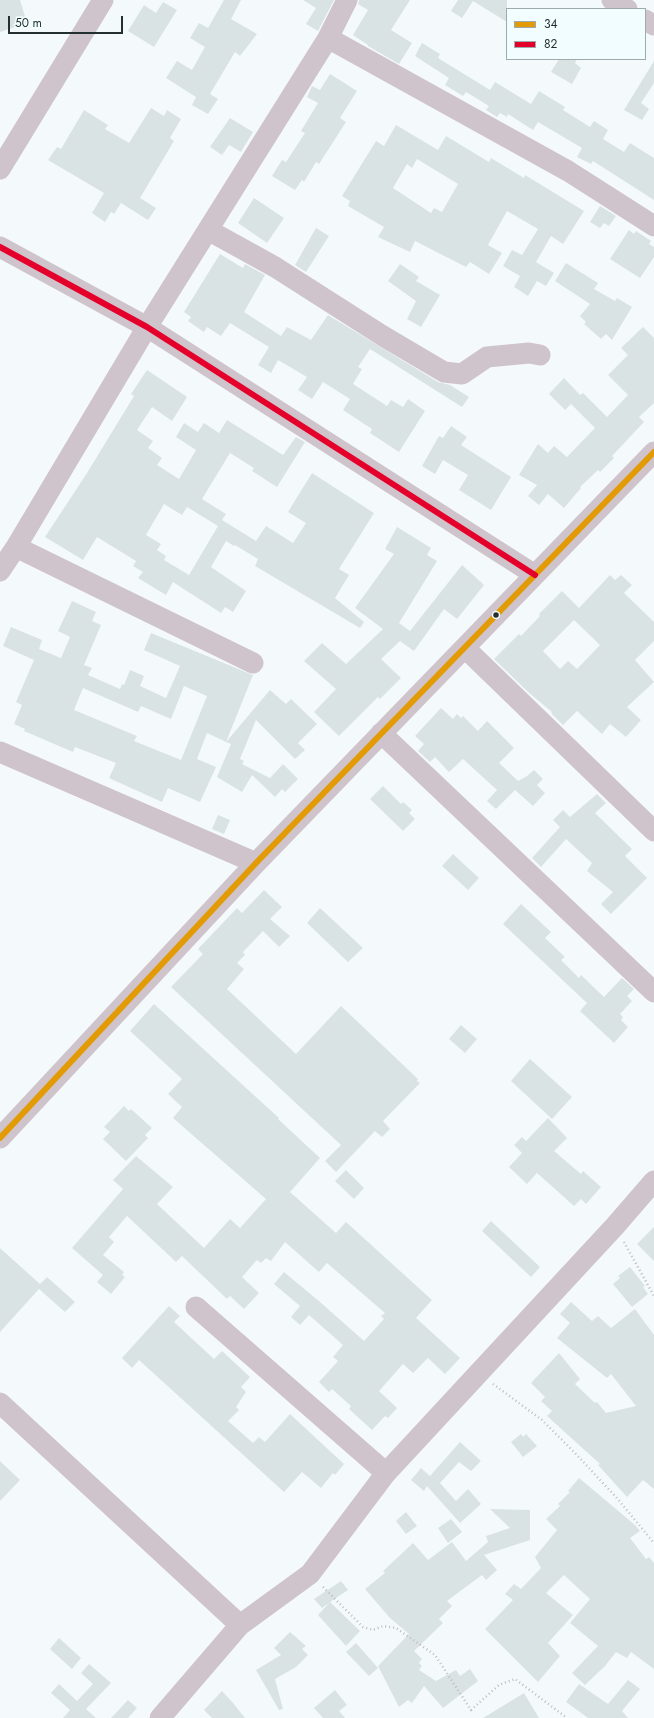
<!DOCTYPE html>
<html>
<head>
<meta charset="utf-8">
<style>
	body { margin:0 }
	#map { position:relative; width:654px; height:1718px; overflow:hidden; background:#f4fafb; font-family:Jost,sans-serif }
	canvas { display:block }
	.legend { position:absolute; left:506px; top:8px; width:140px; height:52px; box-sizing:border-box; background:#f1fdfe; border:1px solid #9fabab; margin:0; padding:5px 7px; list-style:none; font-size:12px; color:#242f2f }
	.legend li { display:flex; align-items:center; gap:8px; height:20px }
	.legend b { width:20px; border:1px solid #9fabab }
	.scale { position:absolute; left:8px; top:16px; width:115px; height:18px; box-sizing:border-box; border:2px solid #242f2f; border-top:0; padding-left:5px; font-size:12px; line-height:14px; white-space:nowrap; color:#242f2f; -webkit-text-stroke:3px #f1fdfe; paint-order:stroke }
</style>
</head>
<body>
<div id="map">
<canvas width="654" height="1718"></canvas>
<ul class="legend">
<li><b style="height:5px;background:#e29a05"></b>34</li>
<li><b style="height:5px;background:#e4002b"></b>82</li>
</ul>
<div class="scale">50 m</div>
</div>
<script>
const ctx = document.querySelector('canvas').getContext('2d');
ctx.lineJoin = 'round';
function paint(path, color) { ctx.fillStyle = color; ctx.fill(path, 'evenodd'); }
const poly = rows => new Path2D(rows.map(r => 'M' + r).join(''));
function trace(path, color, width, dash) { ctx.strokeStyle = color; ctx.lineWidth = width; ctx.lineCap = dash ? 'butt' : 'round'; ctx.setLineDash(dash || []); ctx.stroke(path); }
const building = poly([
	[0,0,20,0,27,23,0,32],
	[224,0,241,0,231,19,257,34,240,56,235,52,210,94,218,99,208,114,192,105,196,97,166,78,177,61,192,70,205,47,190,38,199,23,208,28],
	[303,0,334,0,318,31,306,24,316,8],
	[359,0,410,0,391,30,412,43,399,64,368,46,368,45,353,35,368,10,358,4],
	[458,0,507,0,507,22,473,1,462,18,451,11],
	[163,2,177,10,154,47,128,31,144,5,156,13],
	[422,43,440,54,438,58,490,90,495,82,531,104,539,91,565,107,563,110,590,127,594,121,608,130,603,139,624,152,630,143,654,158,654,200,593,161,591,164,577,157,582,148,538,122,533,130,508,114,507,117,500,113,497,117,486,110,489,106,466,92,463,96,445,85,449,78,415,56],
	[559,59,577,59,575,63,581,68,572,84,551,72],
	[654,61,654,83,641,103,649,109,642,120,624,110],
	[330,74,357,91,340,118,346,122,319,164,316,162,304,182,302,180,295,190,272,176,282,160,286,162,305,133,301,131,318,103,307,97,311,88,312,86,320,90],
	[151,108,164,116,167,110,181,119,170,138,174,141,140,198,156,208,148,220,121,203,114,214,111,212,105,222,92,213,104,193,48,160,57,147,61,149,84,110,108,125,105,129,129,143],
	[230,118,253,132,241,152,229,145,222,155,210,147],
	[396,125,438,150,446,136,489,162,491,158,524,178,525,175,584,211,563,244,551,236,536,262,554,273,546,286,537,281,528,296,514,287,520,276,503,266,512,250,522,255,538,229,507,211,488,245,502,253,489,274,470,262,466,267,415,241,410,252,378,237,384,227,348,206,350,201,342,196,376,141,384,146],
	[417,159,458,184,442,212,434,208,431,213,393,188,407,164,412,168],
	[254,198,284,218,267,243,238,223],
	[600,206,616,216,609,226,604,223,600,228,590,222],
	[316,228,329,236,306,272,295,265],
	[629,230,634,234,636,231,651,241,649,244,654,247,654,257,640,278,610,259],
	[220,254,243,268,245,264,265,275,244,312,281,336,287,327,311,340,328,315,438,382,450,385,469,397,462,407,370,349,358,367,362,369,353,384,387,406,391,400,403,407,408,399,425,411,399,452,370,433,372,429,343,410,350,399,323,382,312,399,298,390,307,377,278,360,271,373,258,365,269,347,230,323,221,336,207,327,204,332,188,321,191,317,184,312],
	[566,263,598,283,594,289,615,301,617,298,632,307,612,340,606,334,601,339,584,324,586,322,580,316,590,304,555,281],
	[400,264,419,277,416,281,440,295,421,327,407,319,416,301,388,281],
	[643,327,654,338,654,403,639,417,644,422,612,456,614,458,600,472,598,470,580,487,581,488,564,508,548,494,539,505,528,496,537,485,519,475,538,444,548,453,554,446,567,457,595,428,571,404,565,410,549,394,564,378,580,395,583,393,607,417,628,395,608,375,628,355,621,348],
	[147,370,187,397,172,421,152,407,137,430,153,441,148,448,162,458,157,465,179,479,196,450,176,437,184,423,198,432,204,423,219,433,227,420,283,455,296,437,305,442,277,487,252,471,254,468,230,453,202,499,226,514,222,520,256,541,266,526,293,543,306,523,288,512,312,473,374,513,339,569,349,575,335,598,364,622,360,628,255,566,258,559,235,545,234,546,226,541,211,567,246,591,233,612,225,607,221,613,173,582,166,595,138,578,143,572,133,566,136,561,97,537,83,560,45,537,87,473,134,396,131,394],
	[164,504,182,515,187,507,218,526,189,575,164,560,166,556,157,550,161,544,146,535],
	[451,426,467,437,461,445,511,477,491,510,459,490,468,475,443,460,435,474,422,466,439,436,443,438],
	[397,527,431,548,427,555,437,561,399,623,410,631,462,565,484,585,457,619,444,609,414,651,400,641,381,659,401,678,380,699,378,697,339,736,314,712,336,689,304,661,322,643,346,664,383,629,355,608,394,554,385,549],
	[610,575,615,580,621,575,632,585,624,593,654,622,654,641,635,660,654,682,627,707,641,720,626,737,610,724,602,734,577,711,563,725,551,713,552,712,528,692,494,659,519,634,521,636,540,616,539,614,562,591,579,608],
	[574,620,600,645,577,669,568,661,560,669,543,651],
	[72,601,96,612,92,621,101,625,84,665,92,668,88,675,120,689,122,684,124,685,130,670,144,676,140,686,166,698,180,666,144,650,151,633,253,675,226,742,207,733,197,759,216,767,200,802,168,788,162,802,109,778,116,763,75,747,73,752,24,731,25,729,14,724,22,705,16,702,34,660,3,646,11,627,42,640,39,649,61,658,70,637,58,631],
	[184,686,207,696,181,760,134,741,137,736,74,710,83,688,138,712,141,706,171,719],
	[270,690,286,704,291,699,317,724,298,743,305,750,295,759,256,720,240,759,244,761,242,764,270,778,283,764,298,779,285,792,282,789,275,797,252,775,242,792,217,777,231,744,226,742],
	[441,708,453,719,457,714,461,718,463,716,478,731,487,721,514,748,499,763,518,781,527,776,534,770,543,779,537,785,545,793,533,806,515,790,496,809,487,801,497,790,463,759,449,772,435,757,430,762,418,751,424,744,415,736],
	[383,786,401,804,403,802,412,810,409,813,415,819,403,831,370,799],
	[597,794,606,803,595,813,632,849,625,856,647,878,611,914,601,904,613,892,587,871,592,863,566,839,541,867,532,858,560,827,553,820,563,810,570,817],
	[218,815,230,820,224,834,212,829],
	[453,854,479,878,468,890,442,866],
	[264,890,282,907,270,919,290,936,279,947,263,931,243,952,245,955,237,963,244,969,227,989,296,1054,341,1006,418,1079,417,1081,420,1083,383,1121,390,1129,382,1137,375,1131,336,1172,325,1161,341,1145,171,987,203,954,198,949,237,908,242,913],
	[521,904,551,932,545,938,565,957,561,960,579,978,581,975,604,997,622,978,634,989,627,996,632,1001,620,1014,623,1017,621,1020,628,1027,614,1043,580,1011,587,1003,503,924],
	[320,908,363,948,348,962,307,923],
	[154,1004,279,1118,278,1119,320,1158,290,1192,336,1233,346,1222,432,1300,416,1318,460,1358,445,1374,428,1358,413,1373,403,1364,379,1391,397,1408,388,1418,385,1416,372,1430,349,1409,351,1406,332,1389,329,1392,319,1382,338,1361,333,1357,343,1345,309,1315,300,1325,291,1317,300,1306,274,1284,284,1272,320,1302,364,1341,384,1319,381,1316,385,1313,327,1263,319,1272,285,1242,271,1261,266,1258,261,1263,257,1260,242,1277,259,1293,244,1309,230,1296,227,1299,182,1256,176,1262,127,1216,109,1237,114,1242,103,1255,124,1272,122,1275,125,1277,111,1294,97,1282,103,1275,72,1248,123,1189,113,1180,136,1156,173,1187,157,1204,204,1248,230,1219,240,1228,266,1199,173,1118,182,1107,168,1094,182,1079,130,1031],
	[461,1025,477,1039,465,1053,449,1039],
	[530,1059,572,1097,552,1119,511,1081],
	[124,1106,129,1111,131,1109,152,1128,145,1135,148,1138,126,1161,103,1139,110,1132,104,1127],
	[548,1118,567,1138,554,1151,581,1174,583,1171,601,1187,586,1204,581,1199,574,1206,537,1173,527,1184,509,1167,522,1153,514,1145,522,1137,526,1141],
	[346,1170,364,1188,354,1199,335,1181],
	[491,1221,540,1267,531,1277,482,1231],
	[654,1227,654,1261,637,1244],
	[0,1248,40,1284,47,1277,75,1302,65,1312,39,1289,0,1332],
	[630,1267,645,1286,643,1287,648,1294,632,1307,613,1284,620,1278,618,1276],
	[571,1302,592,1321,598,1316,611,1328,635,1309,654,1335,654,1489,643,1480,627,1497,598,1465,600,1464,547,1416,552,1411,541,1401,545,1397,531,1383,559,1353,580,1379,575,1384,595,1403,597,1402,606,1413,636,1406,611,1374,607,1378,557,1338,570,1323,560,1314],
	[169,1306,180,1316,174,1322,214,1359,222,1351,250,1377,241,1387,246,1392,236,1407,239,1410,228,1421,253,1443,259,1437,265,1442,290,1414,344,1464,335,1475,333,1473,321,1488,302,1472,284,1492,139,1360,132,1368,122,1358],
	[521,1434,523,1437,526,1434,537,1446,523,1457,511,1442],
	[460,1442,481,1461,471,1471,459,1462,440,1483,456,1501,468,1489,481,1504,460,1523,427,1486,424,1491,411,1480,421,1468,430,1476],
	[0,1461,20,1480,0,1501],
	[579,1478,635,1525,640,1531,630,1538,646,1559,649,1557,654,1563,654,1669,631,1652,627,1658,616,1652,605,1666,585,1685,572,1673,598,1646,570,1623,590,1599,564,1575,546,1593,573,1615,548,1643,560,1656,538,1682,485,1629,513,1600,505,1594,514,1584,521,1589,541,1568,535,1557,557,1530,546,1519,560,1506,558,1504,570,1492,568,1491],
	[490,1509,530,1510,530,1540,484,1555,497,1570,486,1580,482,1575,447,1601,452,1606,439,1619,443,1623,414,1651,422,1659,419,1663,422,1666,419,1670,436,1681,456,1670,460,1676,470,1669,478,1681,443,1708,424,1686,412,1703,408,1700,399,1707,378,1666,409,1634,390,1618,365,1589,385,1573,383,1571,413,1543,428,1560,452,1542,466,1561,488,1542,486,1536,510,1528],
	[406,1512,417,1526,406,1534,396,1521],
	[451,1519,462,1532,448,1543,438,1528],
	[341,1581,348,1590,330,1602,360,1631,346,1646,318,1615,329,1603,322,1608,314,1599],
	[290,1632,306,1646,302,1649,308,1655,296,1667,275,1679,283,1709,279,1710,256,1670,281,1655,274,1648],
	[59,1638,81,1658,72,1669,50,1649],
	[356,1643,378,1668,369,1676,346,1652],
	[89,1664,111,1683,86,1709,96,1718,63,1718,70,1710,51,1693,59,1684,77,1701,93,1684,81,1673],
	[628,1680,640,1689,622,1711,628,1718,588,1718,566,1702,579,1684,608,1704],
	[335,1690,347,1705,339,1711,345,1718,323,1718,314,1708],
	[222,1691,233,1703,245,1718,212,1718,204,1710],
	[524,1693,539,1718,483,1718],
	[128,1700,137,1708,128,1718,111,1718]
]);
const path = poly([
	[624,1242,654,1296],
	[493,1384,542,1420,574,1452,616,1497,654,1543],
	[323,1587,363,1627,373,1630,383,1626,396,1628,435,1655,471,1710,499,1685,515,1679,567,1718]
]);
const minor = poly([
	[612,0,627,9],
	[645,20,654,25],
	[328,38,568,171,654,226],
	[0,169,103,0],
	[208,230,275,267,383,336,444,372,462,374,487,357,529,353,540,355],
	[0,247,147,327,535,575],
	[16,547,253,663],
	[0,571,16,547,147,327,328,38,347,0],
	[465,648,654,831],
	[381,733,654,992],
	[0,752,256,863],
	[0,1138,256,863,654,452],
	[196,1307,386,1473],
	[0,1403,240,1625],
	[160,1718,240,1625,310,1574,386,1473,615,1226,654,1181]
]);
const bus1 = poly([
	[0,1138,256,863,654,452]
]);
const bus2 = poly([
	[0,247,147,327,535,575]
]);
const markers = [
	[496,615,3.5,"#242f2f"]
];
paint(building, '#dae3e3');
trace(path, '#c0bcc0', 2.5, [1, 3]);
trace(minor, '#cfc4cb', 21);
trace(bus1, '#e29a05', 6);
trace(bus2, '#e4002b', 6);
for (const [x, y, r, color] of markers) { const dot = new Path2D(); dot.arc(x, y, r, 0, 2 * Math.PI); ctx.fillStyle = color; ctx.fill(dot); trace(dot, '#f1fdfe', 1.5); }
</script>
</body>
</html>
